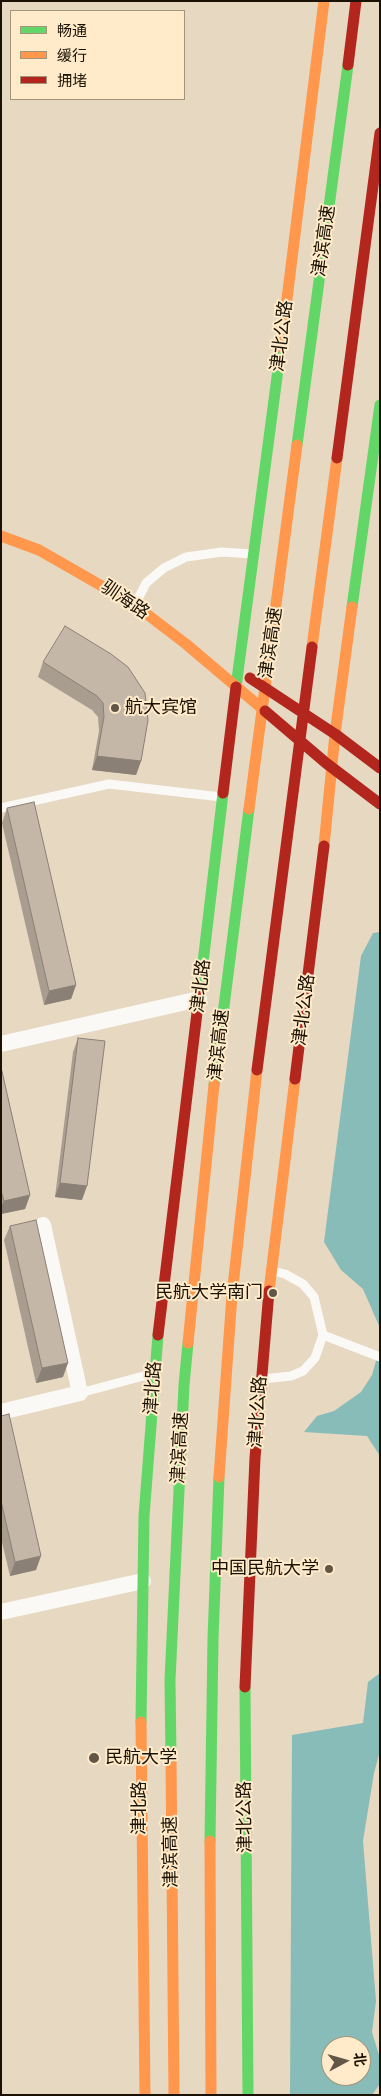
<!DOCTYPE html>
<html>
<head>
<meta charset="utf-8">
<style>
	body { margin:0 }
	#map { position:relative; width:381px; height:2096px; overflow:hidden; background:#e7d8c2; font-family:Montserrat,"Noto Sans SC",sans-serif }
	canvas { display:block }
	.frame { position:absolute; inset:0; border:2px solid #1b1204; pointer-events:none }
	.legend { position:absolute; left:10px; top:10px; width:175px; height:90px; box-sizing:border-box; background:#ffeac9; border:1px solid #a4947a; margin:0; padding:6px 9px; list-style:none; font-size:15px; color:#1b1204 }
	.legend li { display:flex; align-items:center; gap:10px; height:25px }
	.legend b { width:25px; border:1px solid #a4947a }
	.north { position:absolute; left:321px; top:2036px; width:50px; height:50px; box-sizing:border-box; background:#ffeac9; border:1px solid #a4947a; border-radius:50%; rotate:84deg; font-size:14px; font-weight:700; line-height:20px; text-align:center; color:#1b1204 }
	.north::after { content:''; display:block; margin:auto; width:18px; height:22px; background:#625746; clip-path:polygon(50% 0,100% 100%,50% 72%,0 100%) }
</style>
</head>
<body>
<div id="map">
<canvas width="381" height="2096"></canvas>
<div class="frame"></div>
<ul class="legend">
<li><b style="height:6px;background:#63d668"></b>畅通</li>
<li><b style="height:6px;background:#ff974d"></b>缓行</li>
<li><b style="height:6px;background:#b3261e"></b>拥堵</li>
</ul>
<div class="north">北</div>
</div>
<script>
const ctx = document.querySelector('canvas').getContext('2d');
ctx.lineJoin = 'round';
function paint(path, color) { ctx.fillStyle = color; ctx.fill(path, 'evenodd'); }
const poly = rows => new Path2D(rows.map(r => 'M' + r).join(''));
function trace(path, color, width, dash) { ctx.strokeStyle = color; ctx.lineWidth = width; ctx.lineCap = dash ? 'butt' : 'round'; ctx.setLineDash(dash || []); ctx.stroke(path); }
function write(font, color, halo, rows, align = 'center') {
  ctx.font = font + ' Montserrat,"Noto Sans SC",sans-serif'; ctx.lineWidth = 4; ctx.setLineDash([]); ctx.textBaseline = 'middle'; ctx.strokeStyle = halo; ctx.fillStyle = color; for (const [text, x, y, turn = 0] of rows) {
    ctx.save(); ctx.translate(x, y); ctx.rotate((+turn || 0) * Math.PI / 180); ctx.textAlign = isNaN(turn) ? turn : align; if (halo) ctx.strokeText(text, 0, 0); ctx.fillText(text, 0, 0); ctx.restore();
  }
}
const water = poly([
	[380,932,380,1328,363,1289,341,1270,324,1242,361,956,373,933],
	[380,1347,380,1456,367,1436,304,1432,317,1416,334,1411,361,1392,372,1375],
	[380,1673,380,1751,374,1773,363,1841,376,2001,372,2032,379,2055,380,2084,372,2095,290,2095,292,1735,363,1723,368,1682],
	[331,2046,361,2046,361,2076,331,2076]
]);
const lane = poly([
	[135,605,146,583,164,568,186,557,222,552,252,554],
	[1,808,109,784,221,797],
	[323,1335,380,1357],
	[263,1379,291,1376,303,1371,315,1358,323,1335,314,1297,303,1284,285,1274,273,1271],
	[80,1393,151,1374]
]);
const street = poly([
	[1,1044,199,999],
	[1,1412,80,1393,43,1225],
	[1,1612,143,1581]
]);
const fast = poly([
	[297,445,348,65],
	[352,607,380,405],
	[236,687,281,347],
	[200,988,223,793],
	[214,1085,249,809],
	[245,1687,248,2095],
	[141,1722,144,1516,158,1335],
	[171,1758,170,1680,184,1385,188,1343],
	[210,1841,213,1639,219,1477]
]);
const slow = poly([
	[281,347,324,1],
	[1,536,39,550,135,605,186,644,265,711],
	[312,647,337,458],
	[249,809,297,445],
	[324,846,335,734,352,607],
	[269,1291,295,1079],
	[188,1343,214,1085],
	[219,1477,232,1295,257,1070],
	[141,1722,145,2095],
	[171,1758,174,2095],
	[210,1841,211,2095]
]);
const jam = poly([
	[348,65,356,1],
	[337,458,380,133],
	[250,678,335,734,380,768],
	[265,711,326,763,380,804],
	[223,793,236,687],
	[257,1070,312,647],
	[295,1079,324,846],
	[158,1335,200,988],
	[245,1687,255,1458,269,1291]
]);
const wall = poly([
	[111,654,141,761,136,775,92,770,99,731,98,717,92,710,38,677,43,662],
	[7,808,76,985,71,999,44,1005,2,823],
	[78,1038,82,1200,55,1197,73,1052],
	[1,1067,30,1195,25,1209,1,1214],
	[10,1226,63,1377,36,1383,4,1240],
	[1,1416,36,1570,10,1576,1,1538]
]);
const shadedWall = poly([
	[97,756,141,761,136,775,92,770],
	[76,985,71,999,44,1005,49,991],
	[60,1183,87,1186,82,1200,55,1197],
	[30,1195,25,1209,1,1214,1,1207,4,1201],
	[68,1363,63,1377,36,1383,42,1368],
	[41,1556,36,1570,10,1576,15,1562]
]);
const building = poly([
	[65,626,111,654,128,667,145,693,148,720,141,761,97,756,104,717,103,703,97,696,43,662,65,626],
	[34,802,76,985,49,991,7,808,34,802],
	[78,1038,105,1041,87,1186,60,1183,78,1038],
	[1,1067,30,1195,4,1201,1,1191,1,1067],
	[36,1220,68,1363,42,1368,10,1226,36,1220],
	[9,1414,41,1556,15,1562,1,1501,1,1416,9,1414]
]);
const markers = [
	[115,708,5,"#625746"],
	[273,1293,5,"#625746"],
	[329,1569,5,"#625746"],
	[94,1758,6,"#625746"]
];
const streetNames = [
	["津滨高速",324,241,-82],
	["津北公路",282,336,-83],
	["驯海路",125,600,34],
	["津滨高速",271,643,-82],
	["津北路",201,986,-83],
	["津北公路",304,1010,-83],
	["津滨高速",219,1045,-84],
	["津北路",153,1388,-86],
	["津北公路",258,1412,-86],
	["津滨高速",180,1448,-87],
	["津北路",140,1808,-90],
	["津北公路",245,1817,-91],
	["津滨高速",171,1852,-91]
];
const poiNames = [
	["航大宾馆",125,708],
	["民航大学南门",263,1293,"right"],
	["中国民航大学",319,1569,"right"],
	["民航大学",105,1758]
];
paint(water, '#87bcb8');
trace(lane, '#fbf9f6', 9);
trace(street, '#fbf9f6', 16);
trace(fast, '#63d668', 11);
trace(slow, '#ff974d', 11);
trace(jam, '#b3261e', 11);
paint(wall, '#a99d90');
paint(shadedWall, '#8a8076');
paint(building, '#c5b7a8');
trace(building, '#8a8076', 1);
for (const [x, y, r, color] of markers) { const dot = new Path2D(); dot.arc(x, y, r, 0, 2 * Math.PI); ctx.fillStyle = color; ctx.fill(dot); trace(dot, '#ffeac9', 2); }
write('18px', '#1b1204', '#ffeac9', streetNames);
write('18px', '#1b1204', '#ffeac9', poiNames, 'left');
</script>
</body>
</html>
